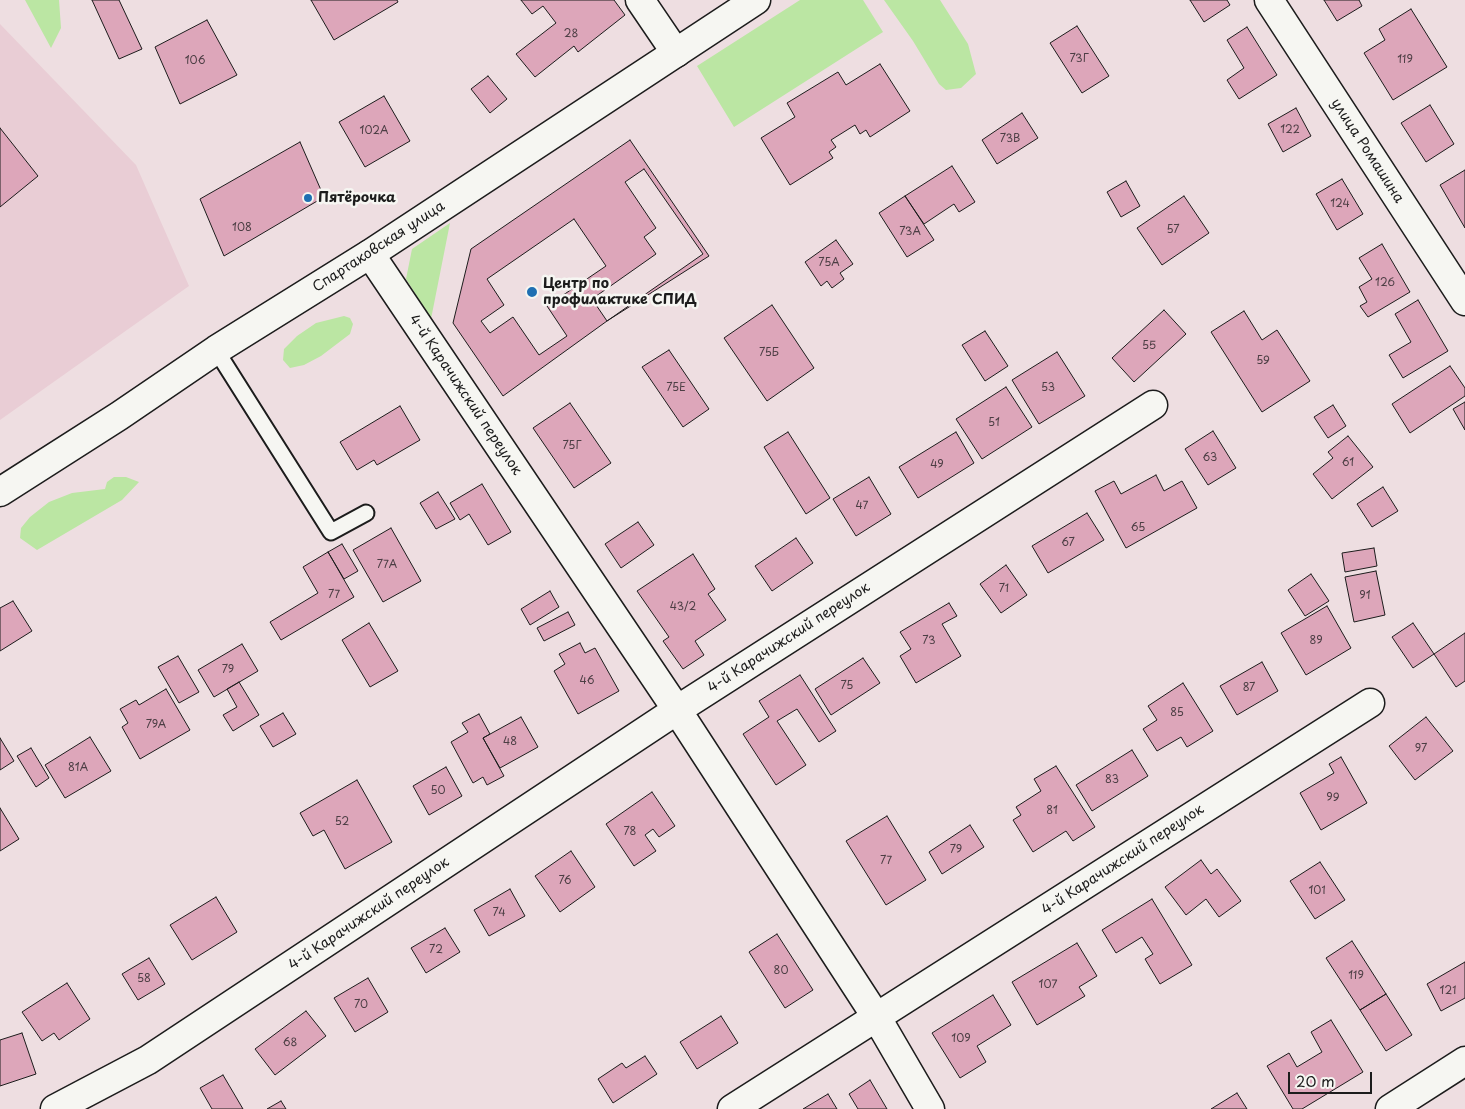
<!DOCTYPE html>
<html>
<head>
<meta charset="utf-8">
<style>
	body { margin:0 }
	#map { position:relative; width:1465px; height:1109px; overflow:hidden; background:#eedee1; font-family:"Playpen Sans",sans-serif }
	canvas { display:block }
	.scale { position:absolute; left:1288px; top:1072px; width:84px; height:22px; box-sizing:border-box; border:2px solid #1c1c1c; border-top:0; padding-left:6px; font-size:15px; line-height:18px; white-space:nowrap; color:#1c1c1c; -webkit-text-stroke:4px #f6f6f2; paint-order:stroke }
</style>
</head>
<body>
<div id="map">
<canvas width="1465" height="1109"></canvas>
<div class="scale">20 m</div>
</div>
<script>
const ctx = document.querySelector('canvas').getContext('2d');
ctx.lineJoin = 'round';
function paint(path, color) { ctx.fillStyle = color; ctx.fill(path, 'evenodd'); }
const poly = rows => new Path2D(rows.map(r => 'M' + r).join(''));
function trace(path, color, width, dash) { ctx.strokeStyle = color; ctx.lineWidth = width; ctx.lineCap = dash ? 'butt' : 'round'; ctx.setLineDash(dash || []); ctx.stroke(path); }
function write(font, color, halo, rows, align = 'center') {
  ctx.font = font + ' "Playpen Sans",sans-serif'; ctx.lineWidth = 5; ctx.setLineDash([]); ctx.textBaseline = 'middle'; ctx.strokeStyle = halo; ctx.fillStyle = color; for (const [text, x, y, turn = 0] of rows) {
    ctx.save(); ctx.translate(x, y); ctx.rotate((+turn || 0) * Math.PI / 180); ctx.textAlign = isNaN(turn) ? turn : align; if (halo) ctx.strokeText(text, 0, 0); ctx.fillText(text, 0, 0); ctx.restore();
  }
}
const built = poly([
	[0,24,136,165,189,286,0,420]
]);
const green = poly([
	[25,0,59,0,61,28,51,48],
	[800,0,863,0,883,32,734,127,697,66],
	[884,0,940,0,968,44,976,74,961,88,946,90,939,84,913,41],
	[450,223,431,319,406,279,412,249],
	[344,316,350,318,353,324,350,334,321,356,304,365,290,368,283,360,284,349,297,336,316,323],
	[114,477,126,477,139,482,122,500,37,550,20,538,21,528,30,517,49,502,72,493,105,489,107,482]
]);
const building = poly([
	[92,0,119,0,142,49,119,59,92,0],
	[311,0,397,0,398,2,334,40,311,0],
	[521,0,614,0,625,15,578,52,574,46,535,77,516,54,556,23,543,6,532,14,521,0],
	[1190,0,1227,0,1230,5,1204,22,1190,0],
	[1324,0,1359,0,1362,6,1337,21,1324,0],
	[1411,9,1447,67,1393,100,1364,53,1385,40,1379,29,1411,9],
	[207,20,237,75,180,104,155,47,207,20],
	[1077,26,1109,76,1082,93,1050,43,1077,26],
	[1247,27,1277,75,1239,99,1227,80,1244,68,1227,40,1247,27],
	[880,64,910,111,870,137,866,130,860,134,855,125,831,140,836,147,829,152,833,158,790,185,761,138,795,117,787,103,838,72,846,85,880,64],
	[488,76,507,99,490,113,471,89,488,76],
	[384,96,410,141,365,167,339,122,384,96],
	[1430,105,1454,144,1426,162,1401,123,1430,105],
	[1296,108,1311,136,1283,152,1268,124,1296,108],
	[1022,113,1038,138,997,164,982,140,1022,113],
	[0,128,38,176,0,207,0,128],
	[630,140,709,256,607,321,503,396,453,323,471,249,630,140],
	[300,142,324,197,224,256,200,199,300,142],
	[952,166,975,202,959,212,954,204,924,224,905,196,952,166],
	[644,169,703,254,607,321,592,299,656,254,644,237,656,228,625,182,644,169],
	[1465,170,1465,228,1440,185,1465,170],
	[1342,179,1363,214,1337,230,1316,194,1342,179],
	[1126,181,1140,206,1121,217,1107,192,1126,181],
	[905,196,934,240,907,257,879,213,905,196],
	[1184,196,1209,233,1162,265,1137,228,1184,196],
	[574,219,606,266,547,306,567,336,539,355,513,317,490,333,481,321,504,305,487,279,574,219],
	[836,240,853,264,840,273,844,279,832,288,827,281,821,286,805,262,836,240],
	[1382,244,1410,292,1368,317,1360,306,1367,302,1359,287,1372,279,1359,258,1382,244],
	[1418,300,1448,351,1403,378,1389,355,1411,342,1395,314,1418,300],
	[772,305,814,368,767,401,724,338,772,305],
	[1164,310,1186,334,1134,382,1112,358,1164,310],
	[1244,311,1262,340,1277,330,1310,381,1262,412,1211,332,1244,311],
	[985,331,1008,366,985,381,962,345,985,331],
	[669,350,709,409,683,427,642,367,669,350],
	[1057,352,1085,396,1039,424,1012,380,1057,352],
	[1450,366,1465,388,1465,396,1410,433,1392,404,1450,366],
	[1006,387,1032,427,982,459,956,419,1006,387],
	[1465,402,1465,430,1453,409,1465,402],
	[570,403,611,463,574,488,533,428,570,403],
	[1333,405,1346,426,1328,438,1314,417,1333,405],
	[400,406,420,440,377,465,374,460,357,470,340,442,400,406],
	[1213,431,1236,468,1208,485,1185,449,1213,431],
	[788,432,830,498,806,514,764,447,788,432],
	[956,432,974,463,918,498,899,467,956,432],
	[1348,436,1373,467,1332,499,1313,474,1333,458,1328,452,1348,436],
	[1156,475,1164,491,1182,481,1197,508,1126,548,1095,491,1114,481,1121,494,1156,475],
	[869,477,891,514,856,536,833,499,869,477],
	[482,484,511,532,488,545,469,514,460,520,450,503,482,484],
	[1383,487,1398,511,1372,527,1357,504,1383,487],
	[438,492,455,519,436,529,420,503,438,492],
	[1087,513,1104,540,1048,573,1032,546,1087,513],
	[638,522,654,545,621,568,605,544,638,522],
	[391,528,421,581,383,602,353,550,391,528],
	[796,538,813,563,772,591,755,566,796,538],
	[342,544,358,571,344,579,328,552,342,544],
	[1374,548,1377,566,1345,572,1342,553,1374,548],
	[328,552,354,597,281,640,270,622,318,593,303,567,328,552],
	[693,554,715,589,708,594,726,620,695,641,704,655,683,669,663,641,669,637,637,591,693,554],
	[1006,565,1027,595,1001,613,980,584,1006,565],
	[1376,571,1385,615,1354,622,1345,577,1376,571],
	[1311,574,1329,601,1305,616,1288,590,1311,574],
	[550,591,559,607,530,625,521,609,550,591],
	[13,601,32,631,0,651,0,608,13,601],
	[949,603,957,616,942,624,961,656,916,683,900,656,911,649,900,632,949,603],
	[1327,606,1351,648,1306,675,1281,633,1327,606],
	[568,612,575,625,544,641,537,628,568,612],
	[369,623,398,671,370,687,342,640,369,623],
	[1413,623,1434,654,1413,668,1392,637,1413,623],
	[1465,633,1465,681,1456,687,1434,654,1465,633],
	[580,643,585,653,595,648,619,691,578,714,554,671,565,664,559,654,580,643],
	[242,644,258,671,214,697,198,670,242,644],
	[178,656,199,692,179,703,158,667,178,656],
	[863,658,880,683,831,715,815,689,863,658],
	[1262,662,1278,691,1237,715,1220,686,1262,662],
	[800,675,836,731,819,742,797,709,777,721,806,765,776,785,743,734,769,717,759,701,800,675],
	[239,682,259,715,233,731,223,715,237,707,227,689,239,682],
	[1183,683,1213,731,1187,747,1181,737,1157,751,1143,729,1157,720,1148,706,1183,683],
	[166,689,190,730,140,759,122,727,128,723,120,709,136,700,139,705,166,689],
	[283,713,296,734,273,747,260,726,283,713],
	[479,714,490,734,483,738,504,776,487,785,483,777,473,783,451,742,468,732,462,723,479,714],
	[521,717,538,747,500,768,483,738,521,717],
	[1426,717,1453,751,1415,780,1389,746,1426,717],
	[90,737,111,771,65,798,45,765,90,737],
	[0,738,14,761,0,770,0,738],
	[31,748,49,778,36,787,17,756,31,748],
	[1132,750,1148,776,1092,811,1076,785,1132,750],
	[1341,757,1367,803,1321,830,1300,793,1334,773,1329,764,1341,757],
	[1056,766,1095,827,1073,841,1066,831,1033,852,1013,820,1021,815,1016,807,1041,791,1034,779,1056,766],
	[446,767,462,796,429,815,413,786,446,767],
	[357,780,392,842,345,869,324,830,313,836,300,813,357,780],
	[652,792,675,826,659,837,653,829,645,835,656,851,634,866,606,824,652,792],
	[0,808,19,839,0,851,0,808],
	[887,816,926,880,886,905,846,841,887,816],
	[970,825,984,847,942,874,929,852,970,825],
	[571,851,595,887,560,912,535,876,571,851],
	[1201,860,1211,874,1217,869,1241,901,1219,917,1206,899,1186,915,1165,887,1201,860],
	[1320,862,1345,900,1315,919,1290,881,1320,862],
	[510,889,525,916,489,936,474,910,510,889],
	[216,897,237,932,192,960,170,925,216,897],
	[1152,899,1192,965,1160,984,1145,959,1153,954,1142,937,1116,953,1102,930,1152,899],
	[445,928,460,952,426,973,411,948,445,928],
	[777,934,813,990,785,1008,749,952,777,934],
	[1352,941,1386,994,1360,1010,1326,958,1352,941],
	[1077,943,1097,976,1079,987,1085,996,1037,1025,1012,982,1077,943],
	[149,958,165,984,138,1000,122,974,149,958],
	[1465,962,1465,998,1441,1011,1427,984,1465,962],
	[368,978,388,1012,355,1032,334,998,368,978],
	[67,983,90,1019,59,1040,54,1033,42,1041,22,1012,67,983],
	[1386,994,1412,1035,1386,1051,1360,1010,1386,994],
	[993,995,1011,1025,977,1046,986,1062,960,1078,932,1033,993,995],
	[306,1011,326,1036,275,1075,255,1049,306,1011],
	[721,1016,738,1043,697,1069,680,1042,721,1016],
	[1331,1020,1363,1072,1302,1109,1293,1109,1267,1066,1289,1053,1297,1067,1322,1052,1311,1032,1331,1020],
	[22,1033,36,1074,0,1086,0,1040,22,1033],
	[645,1056,657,1074,613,1103,598,1079,622,1063,626,1068,645,1056],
	[223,1075,243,1109,212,1109,200,1088,223,1075],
	[870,1080,887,1109,858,1109,849,1094,870,1080],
	[1237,1093,1247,1109,1211,1109,1237,1093],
	[828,1094,837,1109,803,1109,828,1094],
	[281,1101,286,1109,267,1109,281,1101]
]);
const lane = poly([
	[216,350,331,532,366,513]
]);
const street = poly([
	[640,0,676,53],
	[1269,0,1465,301],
	[370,254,677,710,877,1018,930,1109],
	[55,1109,148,1060,677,710,1153,405],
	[732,1109,1370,703],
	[1390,1109,1465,1061]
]);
const secondary = poly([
	[0,492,119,416,216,350,370,254,756,0]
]);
const markers = [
	[308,198,5,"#1f6fb2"],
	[532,292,6,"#1f6fb2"]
];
const numberNames = [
	["28",571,34],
	["73Г",1079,59],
	["119",1405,60],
	["106",195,61],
	["122",1290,130],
	["102А",374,131],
	["73В",1010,139],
	["124",1340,204],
	["108",242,228],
	["57",1173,230],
	["73А",910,232],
	["75А",829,263],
	["126",1385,283],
	["55",1149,346],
	["75Б",769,353],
	["59",1263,361],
	["75Е",676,388],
	["53",1048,388],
	["51",994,423],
	["75Г",572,446],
	["63",1210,458],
	["61",1348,463],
	["49",937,465],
	["47",862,506],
	["65",1138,528],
	["67",1068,543],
	["77А",387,565],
	["71",1004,589],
	["77",334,595],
	["91",1365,596],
	["43/2",683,607],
	["73",929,641],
	["89",1316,641],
	["79",228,670],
	["46",587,681],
	["75",847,686],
	["87",1249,688],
	["85",1177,713],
	["79А",156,725],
	["48",510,742],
	["97",1421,749],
	["81А",78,768],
	["83",1112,780],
	["50",438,791],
	["99",1333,798],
	["81",1052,811],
	["52",342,822],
	["78",630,832],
	["79",956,850],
	["77",886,861],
	["76",565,881],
	["101",1317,891],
	["74",499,913],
	["72",436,950],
	["80",781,971],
	["119",1356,976],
	["58",144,979],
	["107",1048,985],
	["121",1448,991],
	["70",361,1005],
	["109",961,1039],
	["68",290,1043]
];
const streetNames = [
	["улица Ромашина",1367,151,57],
	["Спартаковская улица",379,247,-33],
	["4-й Карачижский переулок",465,395,56],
	["4-й Карачижский переулок",789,638,-33],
	["4-й Карачижский переулок",1123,860,-33],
	["4-й Карачижский переулок",369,914,-34]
];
const poiNames = [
	["Пятёрочка",318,198],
	["Центр по",543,284],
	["профилактике СПИД",543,300]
];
paint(built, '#e9cdd5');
paint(green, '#bbe6a3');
paint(building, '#dda6ba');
trace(building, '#1c1c1c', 1);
trace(lane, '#1c1c1c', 19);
trace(street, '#1c1c1c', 31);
trace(secondary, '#1c1c1c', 31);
trace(lane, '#f6f6f2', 15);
trace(street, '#f6f6f2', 28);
trace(secondary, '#f6f6f2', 28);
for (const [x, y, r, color] of markers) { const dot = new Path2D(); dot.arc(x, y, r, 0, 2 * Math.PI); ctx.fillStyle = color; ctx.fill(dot); trace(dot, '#f6f6f2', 2); }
write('11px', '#4c3e44', null, numberNames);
write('14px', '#1c1c1c', '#f6f6f2', streetNames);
write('bold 14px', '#1c1c1c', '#f6f6f2', poiNames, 'left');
</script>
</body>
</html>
